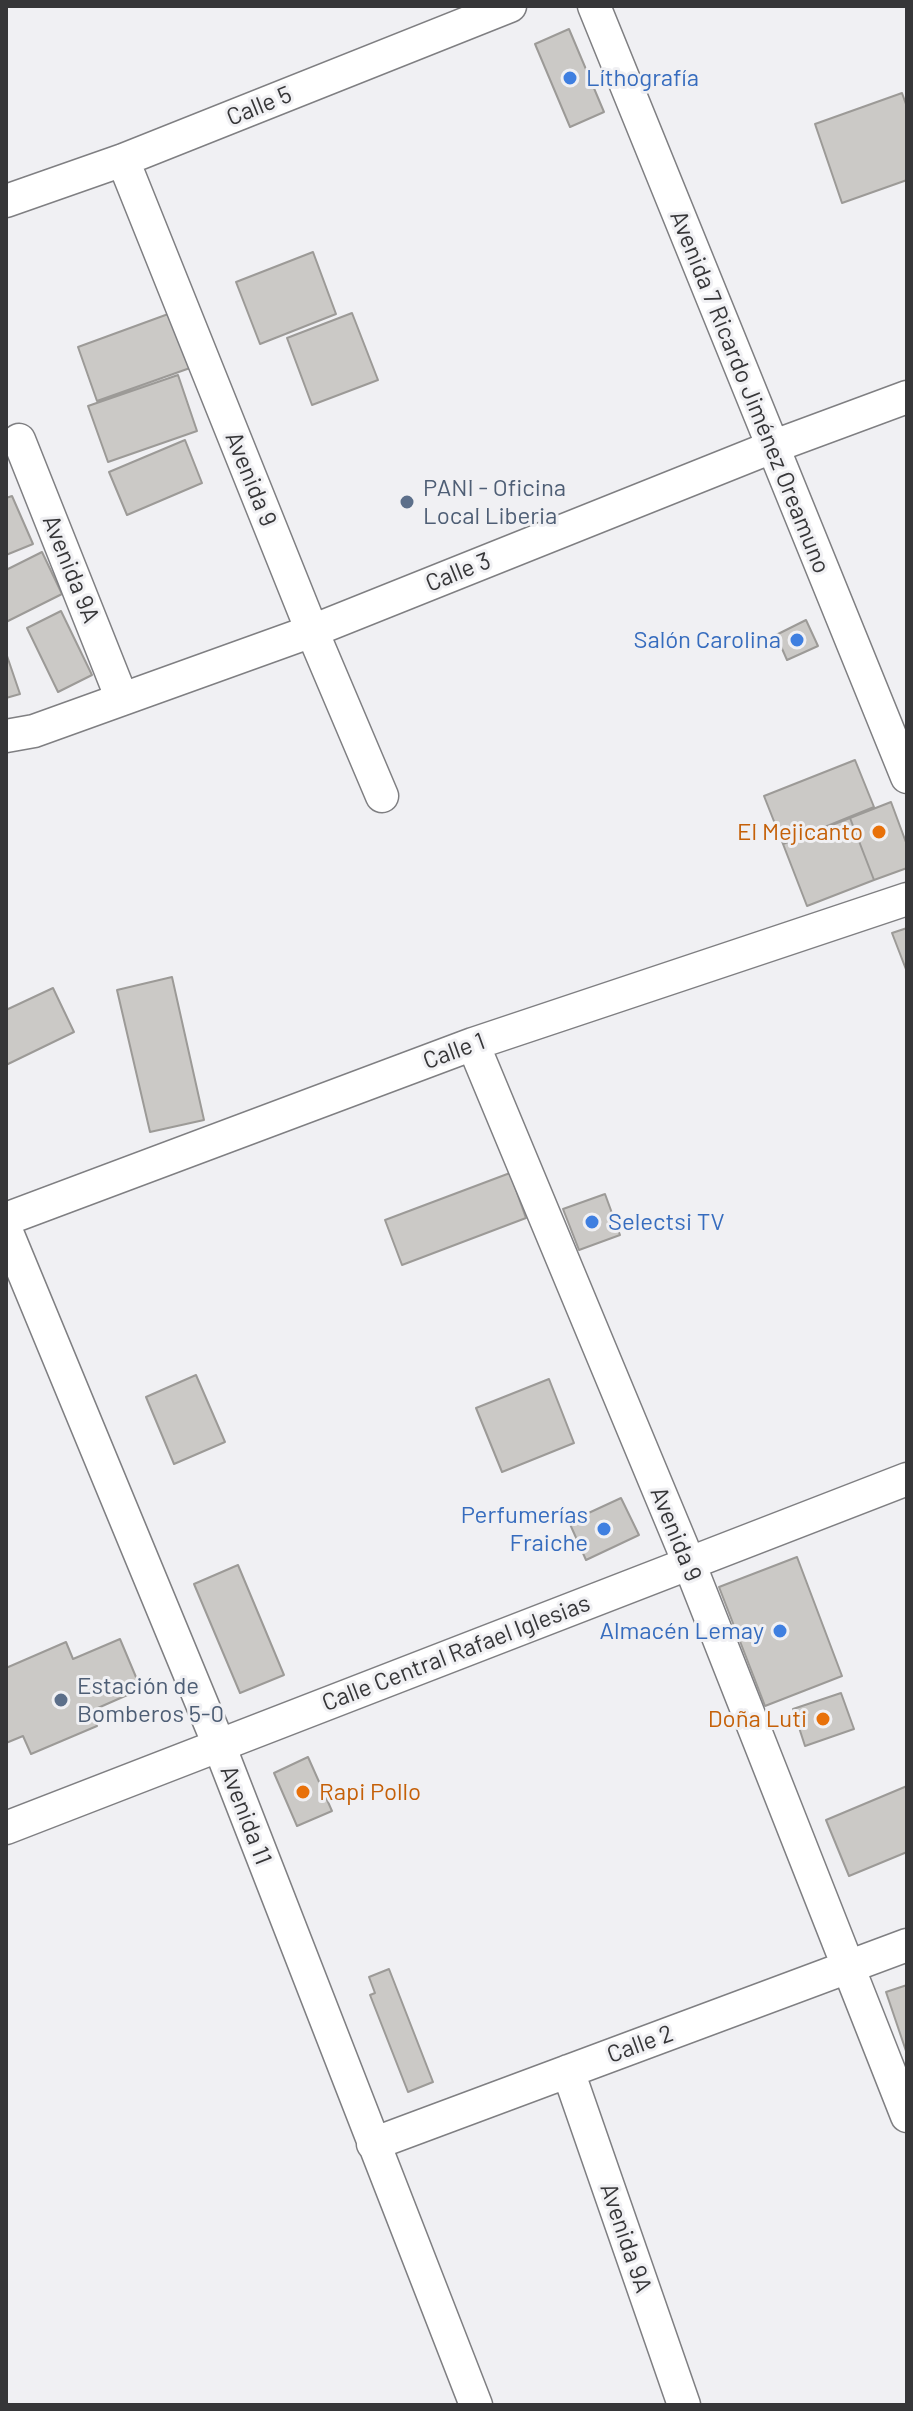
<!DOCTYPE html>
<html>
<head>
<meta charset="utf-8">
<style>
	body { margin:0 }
	#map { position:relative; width:913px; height:2411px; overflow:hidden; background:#f0f0f3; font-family:Barlow,sans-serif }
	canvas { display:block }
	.frame { position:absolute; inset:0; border:8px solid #363638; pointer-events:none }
</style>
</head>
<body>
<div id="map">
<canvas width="913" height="2411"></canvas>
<div class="frame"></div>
</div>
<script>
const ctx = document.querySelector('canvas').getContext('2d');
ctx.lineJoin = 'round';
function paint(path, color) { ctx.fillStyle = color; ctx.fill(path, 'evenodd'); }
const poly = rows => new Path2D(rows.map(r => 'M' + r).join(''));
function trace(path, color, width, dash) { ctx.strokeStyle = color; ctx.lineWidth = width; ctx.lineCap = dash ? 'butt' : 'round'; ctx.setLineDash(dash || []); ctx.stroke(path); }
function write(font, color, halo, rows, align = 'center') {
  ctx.font = font + ' Barlow,sans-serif'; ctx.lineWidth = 6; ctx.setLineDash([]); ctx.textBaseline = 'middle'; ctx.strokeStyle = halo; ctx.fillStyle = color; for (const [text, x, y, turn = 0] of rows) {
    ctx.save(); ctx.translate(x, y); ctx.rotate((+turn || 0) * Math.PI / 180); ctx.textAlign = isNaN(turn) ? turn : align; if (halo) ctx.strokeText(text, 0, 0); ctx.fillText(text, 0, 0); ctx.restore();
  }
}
const building = poly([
	[569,29,604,112,570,127,535,44,569,29],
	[902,93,907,107,907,180,842,203,815,124,902,93],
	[313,252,336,314,260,344,236,282,313,252],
	[171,313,190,368,97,401,78,347,171,313],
	[352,313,378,380,312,405,287,338,352,313],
	[178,375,197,431,108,462,88,406,178,375],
	[185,440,202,483,127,515,109,472,185,440],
	[12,496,33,544,6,555,6,498,12,496],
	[42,552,62,594,6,622,6,570,42,552],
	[61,611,92,675,58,692,27,628,61,611],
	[806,620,818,646,787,660,776,635,806,620],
	[6,653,20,694,6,698,6,653],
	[855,760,874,807,783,844,764,796,855,760],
	[891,802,907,845,907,868,874,880,850,818,891,802],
	[850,818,874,880,807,906,783,844,850,818],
	[907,928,907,972,892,933,907,928],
	[172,977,204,1120,150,1132,117,990,172,977],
	[53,988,74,1032,6,1065,6,1010,53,988],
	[510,1173,526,1218,402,1265,385,1220,510,1173],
	[605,1194,620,1235,579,1250,563,1209,605,1194],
	[196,1375,225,1442,174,1464,146,1397,196,1375],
	[549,1379,574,1443,502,1472,476,1408,549,1379],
	[621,1498,639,1535,586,1560,569,1522,621,1498],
	[797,1557,842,1676,765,1706,719,1587,797,1557],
	[238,1565,284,1675,240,1693,194,1584,238,1565],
	[120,1639,141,1689,91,1711,97,1726,31,1754,23,1736,6,1743,6,1668,66,1642,73,1659,120,1639],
	[841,1693,854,1729,805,1746,793,1709,841,1693],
	[308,1757,332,1811,297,1826,274,1773,308,1757],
	[907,1786,907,1852,849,1876,826,1820,907,1786],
	[389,1969,433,2082,408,2092,370,1995,375,1993,369,1977,389,1969],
	[907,1985,907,2054,886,1992,907,1985]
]);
const street = poly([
	[594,6,907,777],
	[123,160,312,631,382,796],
	[6,201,123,160,510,6],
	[19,440,122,699],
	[6,736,34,731,312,631,772,447,907,397],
	[473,1044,689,1563,907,2116],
	[6,1219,473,1044,907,899],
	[6,1230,219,1745,476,2405],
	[6,1828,907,1479],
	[568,2071,684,2405],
	[373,2144,907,1945]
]);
const markers = [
	[570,78,8,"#3f7fe0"],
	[407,502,8,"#5c6f8a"],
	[797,640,8,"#3f7fe0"],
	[879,832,8,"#e8710a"],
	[592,1222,8,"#3f7fe0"],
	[604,1529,8,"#3f7fe0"],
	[780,1631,8,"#3f7fe0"],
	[61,1700,8,"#5c6f8a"],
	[823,1719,8,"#e8710a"],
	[303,1792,8,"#e8710a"]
];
const shopNames = [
	["Líthografía",586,78,"left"],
	["Salón Carolina",781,640],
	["Selectsi TV",608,1222,"left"],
	["Perfumerías",588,1515],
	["Fraiche",588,1543],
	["Almacén Lemay",764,1631]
];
const streetNames = [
	["Calle 5",259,106,-22],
	["Avenida 7 Ricardo Jiménez Oreamuno",750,392,68],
	["Avenida 9",251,479,68],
	["Avenida 9A",71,569,68],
	["Calle 3",458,572,-22],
	["Calle 1",454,1051,-20],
	["Avenida 9",676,1534,68],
	["Calle Central Rafael Iglesias",456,1653,-21],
	["Avenida 11",246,1815,69],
	["Calle 2",640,2044,-20],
	["Avenida 9A",626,2238,71]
];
const serviceNames = [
	["PANI - Oficina",423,488],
	["Local Liberia",423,516],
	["Estación de",77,1686],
	["Bomberos 5-0",77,1714]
];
const foodNames = [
	["El Mejicanto",863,832],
	["Doña Luti",807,1719],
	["Rapi Pollo",319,1792,"left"]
];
paint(building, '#cbc9c6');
trace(building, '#9c9a97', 2);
trace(street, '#7f7f82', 35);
trace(street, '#fff', 32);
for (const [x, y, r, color] of markers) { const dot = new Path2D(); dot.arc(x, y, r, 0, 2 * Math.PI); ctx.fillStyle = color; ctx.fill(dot); trace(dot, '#f0f0f3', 3); }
write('24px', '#366cbe', '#f0f0f3', shopNames, 'right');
write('24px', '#363638', '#f0f0f3', streetNames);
write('24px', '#4e5e75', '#f0f0f3', serviceNames, 'left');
write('24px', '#c56008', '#f0f0f3', foodNames, 'right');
</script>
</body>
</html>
